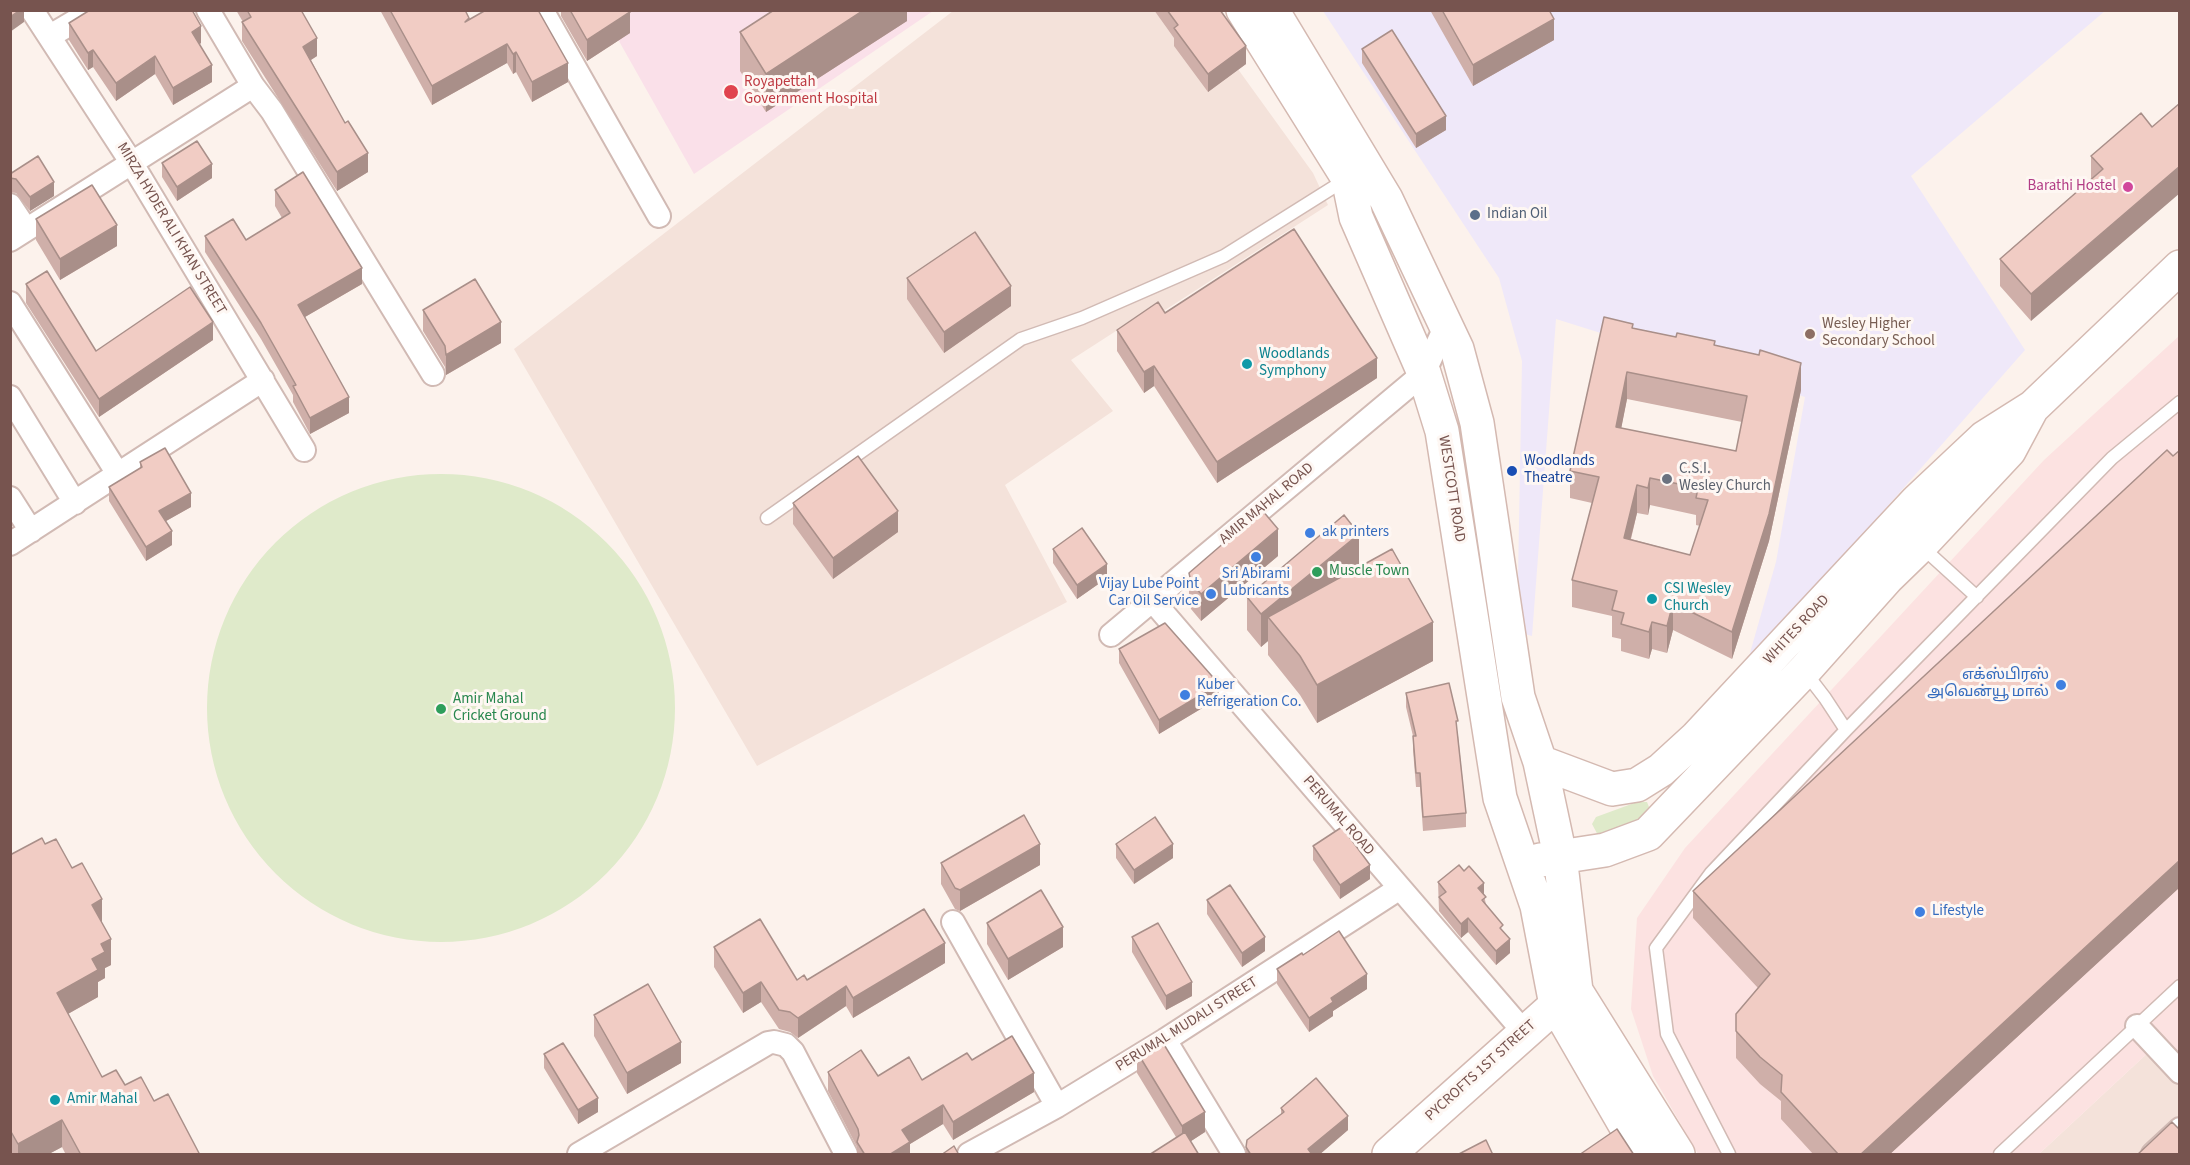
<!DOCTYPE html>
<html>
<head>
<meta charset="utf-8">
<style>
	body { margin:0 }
	#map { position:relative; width:2190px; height:1165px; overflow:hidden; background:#fcf2ec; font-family:"Source Sans 3",sans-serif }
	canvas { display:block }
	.frame { position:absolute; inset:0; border:12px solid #77544f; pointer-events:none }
</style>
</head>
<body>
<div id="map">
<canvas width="2190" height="1165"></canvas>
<div class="frame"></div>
</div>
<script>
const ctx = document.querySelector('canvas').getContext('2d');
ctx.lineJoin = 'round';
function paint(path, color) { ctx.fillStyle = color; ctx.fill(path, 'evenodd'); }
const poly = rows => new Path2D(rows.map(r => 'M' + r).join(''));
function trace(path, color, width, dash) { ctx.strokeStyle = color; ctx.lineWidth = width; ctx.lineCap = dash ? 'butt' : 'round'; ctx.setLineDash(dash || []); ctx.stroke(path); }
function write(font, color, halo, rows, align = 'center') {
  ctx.font = font + ' "Source Sans 3","Noto Sans Tamil",sans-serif'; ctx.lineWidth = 6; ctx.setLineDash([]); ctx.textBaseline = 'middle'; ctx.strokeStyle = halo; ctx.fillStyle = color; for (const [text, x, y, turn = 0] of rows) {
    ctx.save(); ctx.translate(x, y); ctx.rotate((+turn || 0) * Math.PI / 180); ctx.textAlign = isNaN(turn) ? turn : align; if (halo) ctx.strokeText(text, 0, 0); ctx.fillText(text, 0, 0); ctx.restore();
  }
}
const residential = poly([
	[953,11,1196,11,1313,173,1328,205,1162,312,1147,311,1071,360,1113,411,1005,485,1067,602,757,766,514,349],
	[2152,1049,2179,1077,2179,1154,2039,1154]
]);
const commercial = poly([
	[2179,336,2179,1077,2152,1049,2039,1154,1698,1154,1653,1076,1631,1009,1637,918,1685,848,2044,460]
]);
const education = poly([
	[1323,11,2105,11,1911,176,2025,350,1746,667,1776,562,1805,397,1556,319,1532,636,1517,632,1522,361,1499,278]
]);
const medical = poly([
	[602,11,933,11,694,174]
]);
const green = poly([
	'207 708a234 234 0 1 1 468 0a234 234 0 1 1-468 0Z',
	[1637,802,1647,802,1649,807,1618,844,1600,839,1592,824,1596,817]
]);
const lane = poly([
	[767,518,1021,339,1082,318,1224,256,1345,180],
	[1922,547,1977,597],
	[1805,672,1825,698,1846,730],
	[1729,1154,1667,1034,1656,948,1711,873,1846,730,2112,458,2180,402],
	[2000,1154,2180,986]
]);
const street = poly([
	[32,10,131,162,304,450],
	[208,10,253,86,272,111,433,374],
	[542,10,659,216],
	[50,36,94,10],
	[10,205,26,229],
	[10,240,253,86],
	[10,303,118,474],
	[10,397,75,503],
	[10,498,31,531],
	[10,544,263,380],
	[1152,600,1524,1032],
	[1111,635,1424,373,1446,325],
	[953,922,1057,1106],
	[2137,1026,2180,1072],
	[1165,1040,1234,1154],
	[579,1154,768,1043,774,1042,786,1045,793,1052,846,1154],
	[969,1154,1057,1106,1165,1040,1400,888],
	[2153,1154,2180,1129]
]);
const secondary = poly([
	[1243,10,1348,178,1356,217,1424,373,1442,431,1500,798,1537,906,1556,1005,1642,1154],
	[1272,10,1386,199,1457,349,1477,423,1518,697,1540,762,1560,856,1576,991,1678,1154],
	[1540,762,1612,789,1637,785,1661,770,1696,738,1917,501,1984,438,2033,407,2180,267],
	[1540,860,1605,850,1648,834,1804,671,1887,578,1920,546,2009,451,2032,408],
	[1389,1154,1556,1005,1574,992]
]);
const wall = poly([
	[236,10,301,10,317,56,311,60,368,172,337,191,242,41,242,22,243,22],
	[380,10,465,10,469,20,568,82,532,102,516,72,513,74,507,63,432,105],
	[561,10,629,10,630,33,587,61,561,16],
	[907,10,907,21,766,112,740,71,740,32],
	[1154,10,1220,10,1246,64,1208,92,1174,46,1174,38],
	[1430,10,1549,10,1554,40,1473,86],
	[69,23,201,43,200,44,212,82,173,105,155,74,116,101,93,67,88,70,69,40],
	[1362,49,1446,130,1416,148,1362,63],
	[2141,113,2031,321,2000,286,2000,259,2091,179,2091,156],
	[162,163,212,178,177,201,162,177],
	[10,174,54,196,30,211,16,193,10,192],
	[275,190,362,284,305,317,349,413,310,434,293,402,293,395,261,339,205,252,205,236,246,240,282,218,275,206],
	[36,219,117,246,60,280,36,240],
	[907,278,1011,306,944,353,907,299],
	[26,284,96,351,213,340,99,417,26,303],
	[423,310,501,343,446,375,445,367,423,331],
	[1165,313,1377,378,1217,483,1154,386,1144,393,1117,351,1117,330],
	[1633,328,1715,345,1801,390,1769,541,1732,659,1673,630,1667,653,1652,649,1649,659,1621,651,1621,639,1612,637,1612,616,1572,607,1572,580,1592,503,1570,498,1570,471],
	[1627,399,1742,422,1736,451,1621,428],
	[1650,505,1696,515,1696,525,1700,526,1690,555,1631,539,1637,513,1648,515],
	[2180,450,2180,887,1889,1155,1814,1155,1781,1119,1781,1101,1760,1084,1736,1058,1736,1014,1758,988,1693,918,1693,891],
	[140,462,191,507,166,521,172,545,146,561,109,501,109,487,140,468],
	[793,503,898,532,833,579,793,524],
	[1053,549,1107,578,1077,599,1053,563],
	[1278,556,1201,621,1191,609,1189,600,1189,573],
	[1359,567,1433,661,1317,723,1300,695,1268,655,1268,641,1261,647,1247,630,1247,597],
	[1119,649,1219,698,1159,734,1119,663],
	[1406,693,1458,735,1466,813,1466,827,1423,831,1420,787,1416,787,1413,750,1413,736,1406,707],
	[45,844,102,923,111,965,105,968,105,978,98,982,98,997,68,1014,102,1077,125,1085,154,1101,200,1155,66,1155,62,1147,47,1155,10,1155,10,855],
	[1116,844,1173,858,1134,884,1116,858],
	[1313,846,1370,879,1340,899,1313,860],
	[941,863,1040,865,960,911,955,909,941,884],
	[1438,882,1484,894,1486,905,1503,931,1510,953,1496,965,1468,932,1461,938,1439,911],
	[1207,900,1265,951,1242,967,1207,914],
	[987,923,1063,947,1008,980,987,944],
	[1132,937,1192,996,1166,1010,1132,952],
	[714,947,797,980,807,980,945,963,853,1018,846,1006,798,1038,790,1032,779,1029,761,1002,743,1013,714,967],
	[1277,969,1367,989,1333,1011,1333,1016,1309,1032,1277,984],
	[594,1015,681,1063,627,1094,594,1036],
	[1137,1052,1205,1132,1191,1141,1176,1137,1137,1073],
	[544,1054,598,1112,578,1124,544,1068],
	[972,1060,1034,1092,953,1140,943,1124,910,1144,910,1155,857,1155,857,1147,828,1091,828,1072,922,1080],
	[1281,1108,1348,1130,1319,1155,1246,1155,1246,1147,1281,1115]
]);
const shadedWall = poly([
	[20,10,24,10,24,22,10,32,10,17],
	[864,10,907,10,907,21,766,112,766,74],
	[630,12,630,33,587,61,587,40],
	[1554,19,1554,40,1473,86,1473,65],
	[201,26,201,43,192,49,192,32],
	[317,38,317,56,303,65,303,47],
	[507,44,507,63,432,105,432,86],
	[1246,46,1246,64,1208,92,1208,74],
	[93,50,93,67,88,70,88,53],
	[516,52,516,72,513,74,513,54],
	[155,56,155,74,116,101,116,83],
	[568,63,568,82,532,102,532,82],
	[212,65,212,82,173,105,173,88],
	[1446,116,1446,130,1416,148,1416,134],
	[368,153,368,172,337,191,337,172],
	[212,164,212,178,177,201,177,187],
	[2180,166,2180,193,2031,321,2031,294],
	[54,182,54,196,30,211,30,197],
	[117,225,117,246,60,280,60,259],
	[362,268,362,284,298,321,298,305],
	[1011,286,1011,306,944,353,944,332],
	[213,322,213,340,99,417,99,399],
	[501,322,501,343,446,375,446,355],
	[1377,358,1377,378,1217,483,1217,462],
	[1801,363,1801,390,1769,541,1732,659,1732,632],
	[1154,366,1154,386,1144,393,1144,372],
	[1627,372,1627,399,1616,455,1616,427],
	[349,397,349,413,310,434,310,418],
	[1650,478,1650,505,1648,515,1648,488],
	[1637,485,1637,513,1624,565,1624,538],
	[191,493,191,507,159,525,159,511],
	[898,511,898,532,833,579,833,558],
	[1278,529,1278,556,1201,621,1201,594],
	[172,531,172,545,146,561,146,547],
	[1359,534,1359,567,1268,617,1268,641,1261,647,1261,614],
	[1107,564,1107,578,1077,599,1077,585],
	[1673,603,1673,630,1667,653,1667,626],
	[1433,622,1433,661,1317,723,1317,685],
	[1652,622,1652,649,1649,659,1649,632],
	[1219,684,1219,698,1159,734,1159,720],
	[1040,844,1040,865,960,911,960,890],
	[1173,844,1173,858,1134,884,1134,870],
	[2180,860,2180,887,1889,1155,1860,1155],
	[1370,865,1370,879,1340,899,1340,885],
	[1484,883,1484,897,1478,888],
	[102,899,102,926,92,905],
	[1468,918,1468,932,1461,938,1461,924],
	[1063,927,1063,947,1008,980,1008,959],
	[1265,937,1265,951,1242,967,1242,953],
	[111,939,111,965,105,968,105,978,98,982,98,997,57,1020,57,993,101,944],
	[1510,939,1510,953,1496,965,1496,951],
	[945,943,945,963,853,1018,853,998],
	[1367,974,1367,989,1333,1011,1333,1016,1309,1032,1309,1018,1331,998],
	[761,982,761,1002,743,1013,743,993],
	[1192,982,1192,996,1166,1010,1166,996],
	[846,986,846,1006,798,1038,798,1018],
	[681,1042,681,1063,627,1094,627,1073],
	[1034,1073,1034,1092,953,1140,953,1122],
	[598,1098,598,1112,578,1124,578,1110],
	[943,1105,943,1124,910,1144,910,1155,889,1155,902,1130],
	[1205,1112,1205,1132,1182,1147,1182,1126],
	[1348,1116,1348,1130,1319,1155,1308,1155,1308,1149],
	[62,1120,62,1147,47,1155,18,1155,18,1144]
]);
const building = poly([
	[10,10,20,10,10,17,10,10],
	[90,10,192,10,201,26,192,32,212,65,173,88,155,56,116,83,93,50,88,53,69,23,90,10],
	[247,10,301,10,317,38,303,47,345,123,348,121,368,153,337,172,242,22,251,17,247,10],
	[390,10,465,10,469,18,465,22,486,10,538,10,568,63,532,82,516,52,513,54,507,44,432,86,390,10],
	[570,10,629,10,630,12,587,40,570,10],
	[774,10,864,10,766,74,740,32,774,10],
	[1167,10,1220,10,1246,46,1208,74,1174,28,1178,25,1167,10],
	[1442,10,1549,10,1554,19,1473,65,1442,10],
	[1392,30,1446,116,1416,134,1362,49,1392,30],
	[2180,103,2180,166,2031,294,2000,259,2103,169,2091,156,2141,113,2152,127,2180,103],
	[197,141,212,164,177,187,162,163,197,141],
	[38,156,54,182,30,197,16,179,10,178,10,174,38,156],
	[303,172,362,268,298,305,349,397,310,418,293,386,296,385,261,323,205,236,233,219,246,240,290,213,275,190,303,172],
	[92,185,117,225,60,259,36,219,92,185],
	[1294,229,1377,358,1217,462,1154,366,1144,372,1117,330,1158,302,1165,313,1294,229],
	[975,232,1011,286,944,332,907,278,975,232],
	[47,271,96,351,190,287,213,322,99,399,26,284,47,271],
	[475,279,501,322,446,355,445,346,423,310,475,279],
	[1604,317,1633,324,1632,328,1676,337,1677,333,1715,341,1714,345,1759,355,1760,350,1801,363,1769,514,1732,632,1673,603,1667,626,1652,622,1649,632,1621,624,1624,613,1612,610,1617,591,1572,580,1599,477,1570,471,1604,317],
	[1627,372,1747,396,1736,451,1616,427,1627,372],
	[1650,478,1698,488,1696,498,1708,500,1690,555,1624,538,1637,485,1648,488,1650,478],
	[165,448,191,493,159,511,172,531,146,547,109,487,142,467,140,462,165,448],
	[2167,450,2173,456,2180,450,2180,860,1860,1155,1839,1155,1781,1092,1782,1075,1760,1057,1736,1031,1736,1014,1770,974,1693,891,2167,450],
	[858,456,898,511,833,558,793,503,858,456],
	[1262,510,1278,529,1201,594,1191,582,1189,573,1262,510],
	[1344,515,1359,534,1261,614,1247,597,1344,515],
	[1082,528,1107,564,1077,585,1053,549,1082,528],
	[1392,549,1433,622,1317,685,1300,656,1268,617,1392,549],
	[1165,623,1219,684,1159,720,1119,649,1165,623],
	[1449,683,1458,721,1456,721,1466,813,1423,817,1420,773,1416,773,1413,736,1416,736,1406,693,1449,683],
	[1024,815,1040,844,960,890,955,888,941,863,1024,815],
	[1155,817,1173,844,1134,870,1116,844,1155,817],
	[1342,827,1370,865,1340,885,1313,846,1342,827],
	[42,838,45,844,56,839,72,868,82,863,102,899,92,905,111,939,101,944,105,952,92,959,98,970,57,993,102,1077,116,1070,125,1085,141,1077,154,1101,168,1094,200,1155,81,1155,62,1120,18,1144,10,1130,10,855,42,838],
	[1459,865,1464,871,1469,866,1484,883,1478,888,1486,897,1482,900,1503,925,1500,928,1510,939,1496,951,1468,918,1461,924,1439,897,1446,892,1438,882,1459,865],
	[1230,885,1265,937,1242,953,1207,900,1230,885],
	[1041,890,1063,927,1008,959,987,923,1041,890],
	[924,909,945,943,853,998,846,986,798,1018,790,1012,779,1010,761,982,743,993,714,947,760,919,797,980,804,975,807,980,924,909],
	[1158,923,1192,982,1166,996,1132,937,1158,923],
	[1339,931,1367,974,1331,998,1333,1002,1309,1018,1277,969,1302,953,1303,955,1339,931],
	[648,984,681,1042,627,1073,594,1015,648,984],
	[1012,1036,1034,1073,953,1122,943,1105,902,1130,910,1142,889,1155,865,1155,857,1142,859,1135,858,1129,828,1072,861,1050,878,1076,909,1057,922,1080,967,1053,972,1060,1012,1036],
	[1160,1038,1205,1112,1182,1126,1137,1052,1160,1038],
	[563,1043,598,1098,578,1110,544,1054,563,1043],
	[1316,1078,1348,1116,1308,1149,1311,1153,1309,1155,1251,1155,1246,1147,1247,1140,1284,1112,1281,1108,1316,1078],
	[2172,1122,2180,1130,2180,1155,2137,1155,2172,1122],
	[1617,1129,1634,1155,1579,1155,1617,1129],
	[1185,1132,1199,1155,1149,1155,1185,1132],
	[1486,1140,1493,1155,1457,1155,1486,1140],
	[954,1146,959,1155,941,1155,954,1146]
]);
const markers = [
	[731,92,8,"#e0444e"],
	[2128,187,6,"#d1479c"],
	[1475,215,6,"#5c6f8a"],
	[1810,334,6,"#8d6e63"],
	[1247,364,6,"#0f9aa8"],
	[1512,471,6,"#1a4fb4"],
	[1667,479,6,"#6b7280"],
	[1310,533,6,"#3f7fe0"],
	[1256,557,6,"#3f7fe0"],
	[1317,572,6,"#2e9e5b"],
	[1211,594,6,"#3f7fe0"],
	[1652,599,6,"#0f9aa8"],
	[2061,685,6,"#3f7fe0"],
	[1185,695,6,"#3f7fe0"],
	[441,709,6,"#2e9e5b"],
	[1920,912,6,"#3f7fe0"],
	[55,1100,6,"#0f9aa8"]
];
const healthNames = [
	["Royapettah",744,83],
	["Government Hospital",744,100]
];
const hotelNames = [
	["Barathi Hostel",2116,187]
];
const serviceNames = [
	["Indian Oil",1487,215]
];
const streetNames = [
	["MIRZA HYDER ALI KHAN STREET",171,229,59],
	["WESTCOTT ROAD",1451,489,81],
	["AMIR MAHAL ROAD",1267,504,-40],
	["WHITES ROAD",1797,630,-47],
	["PERUMAL ROAD",1338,816,49],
	["PERUMAL MUDALI STREET",1187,1025,-32],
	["PYCROFTS 1ST STREET",1481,1071,-42]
];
const educationNames = [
	["Wesley Higher",1822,325],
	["Secondary School",1822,342]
];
const cultureNames = [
	["Woodlands",1259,355],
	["Symphony",1259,372],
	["CSI Wesley",1664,590],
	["Church",1664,607],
	["Amir Mahal",67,1100]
];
const transitNames = [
	["Woodlands",1524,462],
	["Theatre",1524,479]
];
const worshipNames = [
	["C.S.I.",1679,470],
	["Wesley Church",1679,487]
];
const shopNames = [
	["ak printers",1322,533],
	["Sri Abirami",1256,575,"center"],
	["Lubricants",1256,592,"center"],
	["Vijay Lube Point",1199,585,"right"],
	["Car Oil Service",1199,602,"right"],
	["எக்ஸ்பிரஸ்",2049,676,"right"],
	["அவென்யூ மால்",2049,693,"right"],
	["Kuber",1197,686],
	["Refrigeration Co.",1197,703],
	["Lifestyle",1932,912]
];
const leisureNames = [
	["Muscle Town",1329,572],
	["Amir Mahal",453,700],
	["Cricket Ground",453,717]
];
paint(residential, '#f4e2da');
paint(commercial, '#fce2e1');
paint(education, '#efe8f9');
paint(medical, '#fae0e9');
paint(green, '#dfeaca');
trace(lane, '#d1bab4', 15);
trace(street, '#d1bab4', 26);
trace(secondary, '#d4b9b1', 36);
trace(lane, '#fff', 12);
trace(street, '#fff', 22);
trace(secondary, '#fff', 33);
paint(wall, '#cfafa9');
paint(shadedWall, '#a98f89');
paint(building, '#f1ccc4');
trace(building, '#a98f89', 1.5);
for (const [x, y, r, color] of markers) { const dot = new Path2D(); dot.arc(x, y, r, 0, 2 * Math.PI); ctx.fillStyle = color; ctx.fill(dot); trace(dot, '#fef7f3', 2); }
write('15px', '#be3a42', '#fef7f3', healthNames, 'left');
write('15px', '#b23c85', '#fef7f3', hotelNames, 'right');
write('15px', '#4e5e75', '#fef7f3', serviceNames, 'left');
write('15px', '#77544f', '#fef7f3', streetNames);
write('15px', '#785e54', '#fef7f3', educationNames, 'left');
write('15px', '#0d838f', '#fef7f3', cultureNames, 'left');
write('15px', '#164399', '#fef7f3', transitNames, 'left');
write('15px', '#5b616d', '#fef7f3', worshipNames, 'left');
write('15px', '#366cbe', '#fef7f3', shopNames, 'left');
write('15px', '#27864d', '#fef7f3', leisureNames, 'left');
</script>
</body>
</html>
